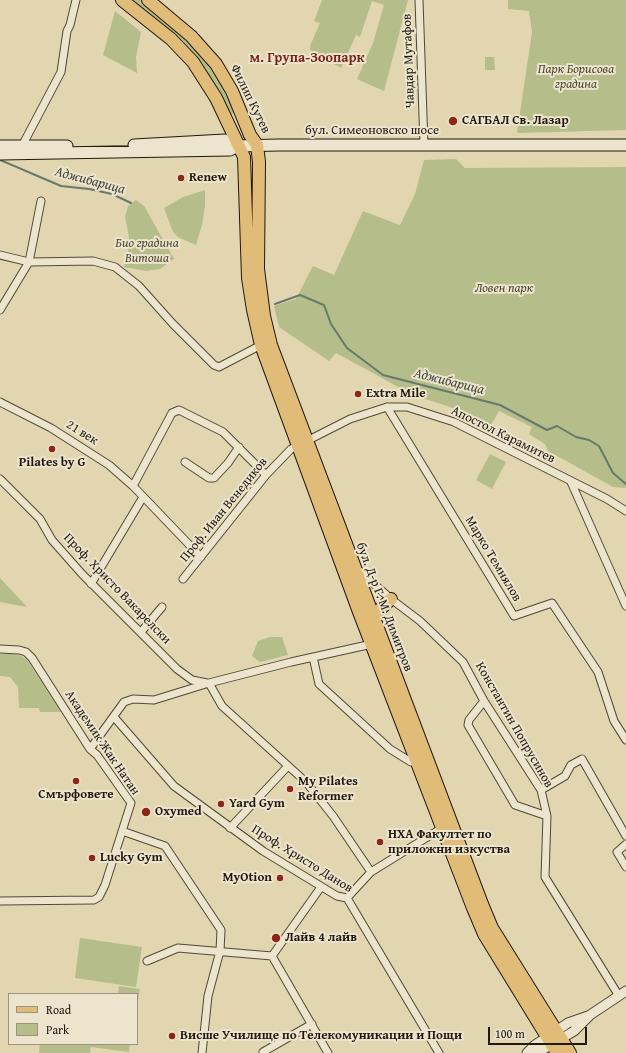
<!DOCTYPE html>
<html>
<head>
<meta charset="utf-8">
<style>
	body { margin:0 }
	#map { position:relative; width:626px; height:1053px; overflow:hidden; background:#e2d6b0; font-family:"Gentium Book Plus",serif }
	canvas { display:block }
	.legend { position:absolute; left:8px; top:993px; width:130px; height:52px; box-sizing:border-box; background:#ece4cc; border:1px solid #9b9380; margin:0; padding:5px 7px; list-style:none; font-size:12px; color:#21190f }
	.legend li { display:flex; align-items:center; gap:8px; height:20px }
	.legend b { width:20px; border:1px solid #9b9380 }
	.scale { position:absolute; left:488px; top:1027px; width:99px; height:18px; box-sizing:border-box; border:2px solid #21190f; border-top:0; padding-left:5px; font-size:12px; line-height:14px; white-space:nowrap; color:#21190f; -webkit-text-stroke:3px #ece4cc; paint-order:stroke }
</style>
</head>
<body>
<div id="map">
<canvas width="626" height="1053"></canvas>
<ul class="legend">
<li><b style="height:5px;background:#e1bb78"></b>Road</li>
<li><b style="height:11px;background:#b5bd8a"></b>Park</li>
</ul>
<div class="scale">100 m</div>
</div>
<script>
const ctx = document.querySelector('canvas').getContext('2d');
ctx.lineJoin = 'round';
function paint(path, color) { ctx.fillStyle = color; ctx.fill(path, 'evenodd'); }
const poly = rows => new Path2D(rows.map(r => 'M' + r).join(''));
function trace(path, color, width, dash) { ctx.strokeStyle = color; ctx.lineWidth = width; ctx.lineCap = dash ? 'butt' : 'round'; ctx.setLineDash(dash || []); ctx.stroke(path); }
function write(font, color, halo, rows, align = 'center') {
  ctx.font = font + ' "Gentium Book Plus",serif'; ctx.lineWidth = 4; ctx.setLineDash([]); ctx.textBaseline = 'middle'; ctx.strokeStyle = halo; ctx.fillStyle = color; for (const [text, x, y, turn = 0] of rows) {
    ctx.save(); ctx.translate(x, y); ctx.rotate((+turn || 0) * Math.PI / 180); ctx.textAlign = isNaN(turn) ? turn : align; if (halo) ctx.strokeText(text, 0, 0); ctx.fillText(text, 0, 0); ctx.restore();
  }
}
const green = poly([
	[130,0,141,0,208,59,237,112,229,115,215,87],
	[322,0,408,0,384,91,357,79,373,43,384,5,372,1,360,37,356,35,341,68,310,50,310,46,320,23,314,21],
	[508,0,626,0,626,130,517,133,532,32,529,11,508,9],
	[115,11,141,32,136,57,137,73,103,55],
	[485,57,494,57,495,70,485,70],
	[456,159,465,168,626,167,626,488,613,487,548,451,545,444,529,434,532,427,499,411,491,425,459,410,413,395,336,353,329,361,279,327,274,306,296,299,313,266,334,275,363,211,400,225,415,194,424,160],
	[205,190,205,206,202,225,196,245,178,237,173,232,164,208,183,197],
	[136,200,144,206,174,259,160,269,146,271,124,267,128,253,129,237,125,217,128,206],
	[490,454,506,462,492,489,476,480],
	[0,578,27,607,0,602],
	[270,637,282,637,288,655,260,662,252,656,258,641],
	[0,654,12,654,22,656,28,661,61,712,40,712,39,708,19,708,18,687,10,677,0,676],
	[80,938,142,947,136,987,75,978],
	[119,986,140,989,137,1005,137,994,118,994],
	[40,1044,130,1044,129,1052,91,1047,90,1053,39,1053]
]);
const stream = poly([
	[0,160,61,186,89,189,112,194,131,203],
	[275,304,300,295,324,305,331,324,347,348,383,375,500,405,547,430,557,426,576,437,589,440,599,446,613,473,626,484]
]);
const minor = poly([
	[419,0,424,145],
	[22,146,61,72,67,31,70,25,76,0],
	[0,255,29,262,93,261,115,267,139,286,173,324,214,365,219,367,261,345],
	[0,310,29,262,41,201],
	[0,402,51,428,109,465,133,486,201,557],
	[387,407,514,616,552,603,598,672,614,721,626,740],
	[185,462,209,478,214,478,228,463,239,447],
	[0,479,40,519,52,540,82,574,177,669,192,680,207,683],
	[571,482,626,606],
	[133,486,172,413,179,410,223,432,266,475],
	[358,570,391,599,420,621,463,662,484,701,541,790,547,816,545,877,619,996],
	[183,579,266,475,291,449,350,419,387,407,407,407,454,422,607,499,626,511],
	[91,584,143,497],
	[141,632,162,607],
	[0,649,19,650,26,652,32,658,90,749,97,755,131,803,105,885,99,897,94,900,0,901],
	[313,657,319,684,390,749,411,762,416,760],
	[209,683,222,706,306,782,333,816,371,872],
	[484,701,469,720,468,725,515,805,547,816],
	[114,717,174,786,263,851,337,896,347,898,439,1053],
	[90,749,124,702,133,699,154,700,209,683,291,662,372,644],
	[541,790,565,776,571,765,582,759,626,836],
	[230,828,288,766],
	[122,831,165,846,221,930,220,951,208,996,202,1053],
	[626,844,617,852,626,867],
	[321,887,272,956,328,1053],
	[347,898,371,872,442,828],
	[147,961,178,948,272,956],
	[263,1052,312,1024]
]);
const tertiary = poly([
	[527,1053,535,1045,568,1023,588,1016],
	[537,1053,574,1031,590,1015,626,991]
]);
const secondary = poly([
	[134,145,225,140,238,146],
	[0,146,67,146],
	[0,154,230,150,238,146,278,145,626,145]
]);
const primary = poly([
	[122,0,171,39,193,62,216,98,244,157,248,278,253,310,261,345,359,612,473,908,484,934,557,1053],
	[148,0,191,36,216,64,232,91,250,135,257,145,259,162,258,269,264,316,271,345,482,904,492,928,570,1053],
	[373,616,391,599]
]);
const markers = [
	[453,121,5,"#8f2418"],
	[181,178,4,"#8f2418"],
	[358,394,4,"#8f2418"],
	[52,449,4,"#8f2418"],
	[76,781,4,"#8f2418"],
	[290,789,4,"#8f2418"],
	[221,804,4,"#8f2418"],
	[146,812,5,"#8f2418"],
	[380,842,4,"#8f2418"],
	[92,858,4,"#8f2418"],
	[280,878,4,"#8f2418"],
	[276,938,5,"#8f2418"],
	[172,1036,4,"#8f2418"]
];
const streetNames = [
	["Чавдар Мутафов",409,61,-92],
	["Филип Кутев",250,99,64],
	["бул. Симеоновско шосе",372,131],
	["21 век",82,433,32],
	["Апостол Карамитев",503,435,26],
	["Проф. Иван Венедиков",224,510,-51],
	["Марко Темнялов",493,559,59],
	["Проф. Христо Вакарелски",117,589,46],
	["бул. Д-р Г. М. Димитров",384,607,69],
	["Константин Попрусинов",514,725,60],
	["Академик Жак Натан",102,743,56],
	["Проф. Христо Данов",302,859,32]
];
const parkNames = [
	["Парк Борисова",576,70],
	["градина",576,85],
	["Био градина",147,244],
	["Витоша",147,259],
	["Ловен парк",504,289]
];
const poiNames = [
	["САГБАЛ Св. Лазар",462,121],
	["Renew",189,178],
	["Extra Mile",366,394],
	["Pilates by G",52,463,"center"],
	["My Pilates",298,782],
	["Reformer",298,797],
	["Смърфовете",76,795,"center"],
	["Yard Gym",229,804],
	["Oxymed",155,812],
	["НХА Факултет по",388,835],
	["приложни изкуства",388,850],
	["Lucky Gym",100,858],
	["MyOtion",272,878,"right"],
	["Лайв 4 лайв",285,938],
	["Висше Училище по Телекомуникации и Пощи",180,1036]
];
const neighbourhoodNames = [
	["м. Група-Зоопарк",307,58]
];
const waterNames = [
	["Аджибарица",90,181,15],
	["Аджибарица",449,382,14]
];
paint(green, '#b5bd8a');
trace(stream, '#67796d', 2);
trace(minor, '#514837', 9);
trace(tertiary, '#514837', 11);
trace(secondary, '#21190f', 13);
trace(primary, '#21190f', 14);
trace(minor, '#ece4cc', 7);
trace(tertiary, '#ece4cc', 9);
trace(secondary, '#ece4cc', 11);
trace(primary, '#e1bb78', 12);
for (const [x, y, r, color] of markers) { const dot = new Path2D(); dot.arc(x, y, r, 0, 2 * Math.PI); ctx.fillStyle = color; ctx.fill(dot); trace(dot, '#ece4cc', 1.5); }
write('13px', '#21190f', '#ece4cc', streetNames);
write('italic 13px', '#4d4a34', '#ece4cc', parkNames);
write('bold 13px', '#21190f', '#ece4cc', poiNames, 'left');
write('bold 14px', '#7a1f14', '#ece4cc', neighbourhoodNames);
write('italic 14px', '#44493e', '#ece4cc', waterNames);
</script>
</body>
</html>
